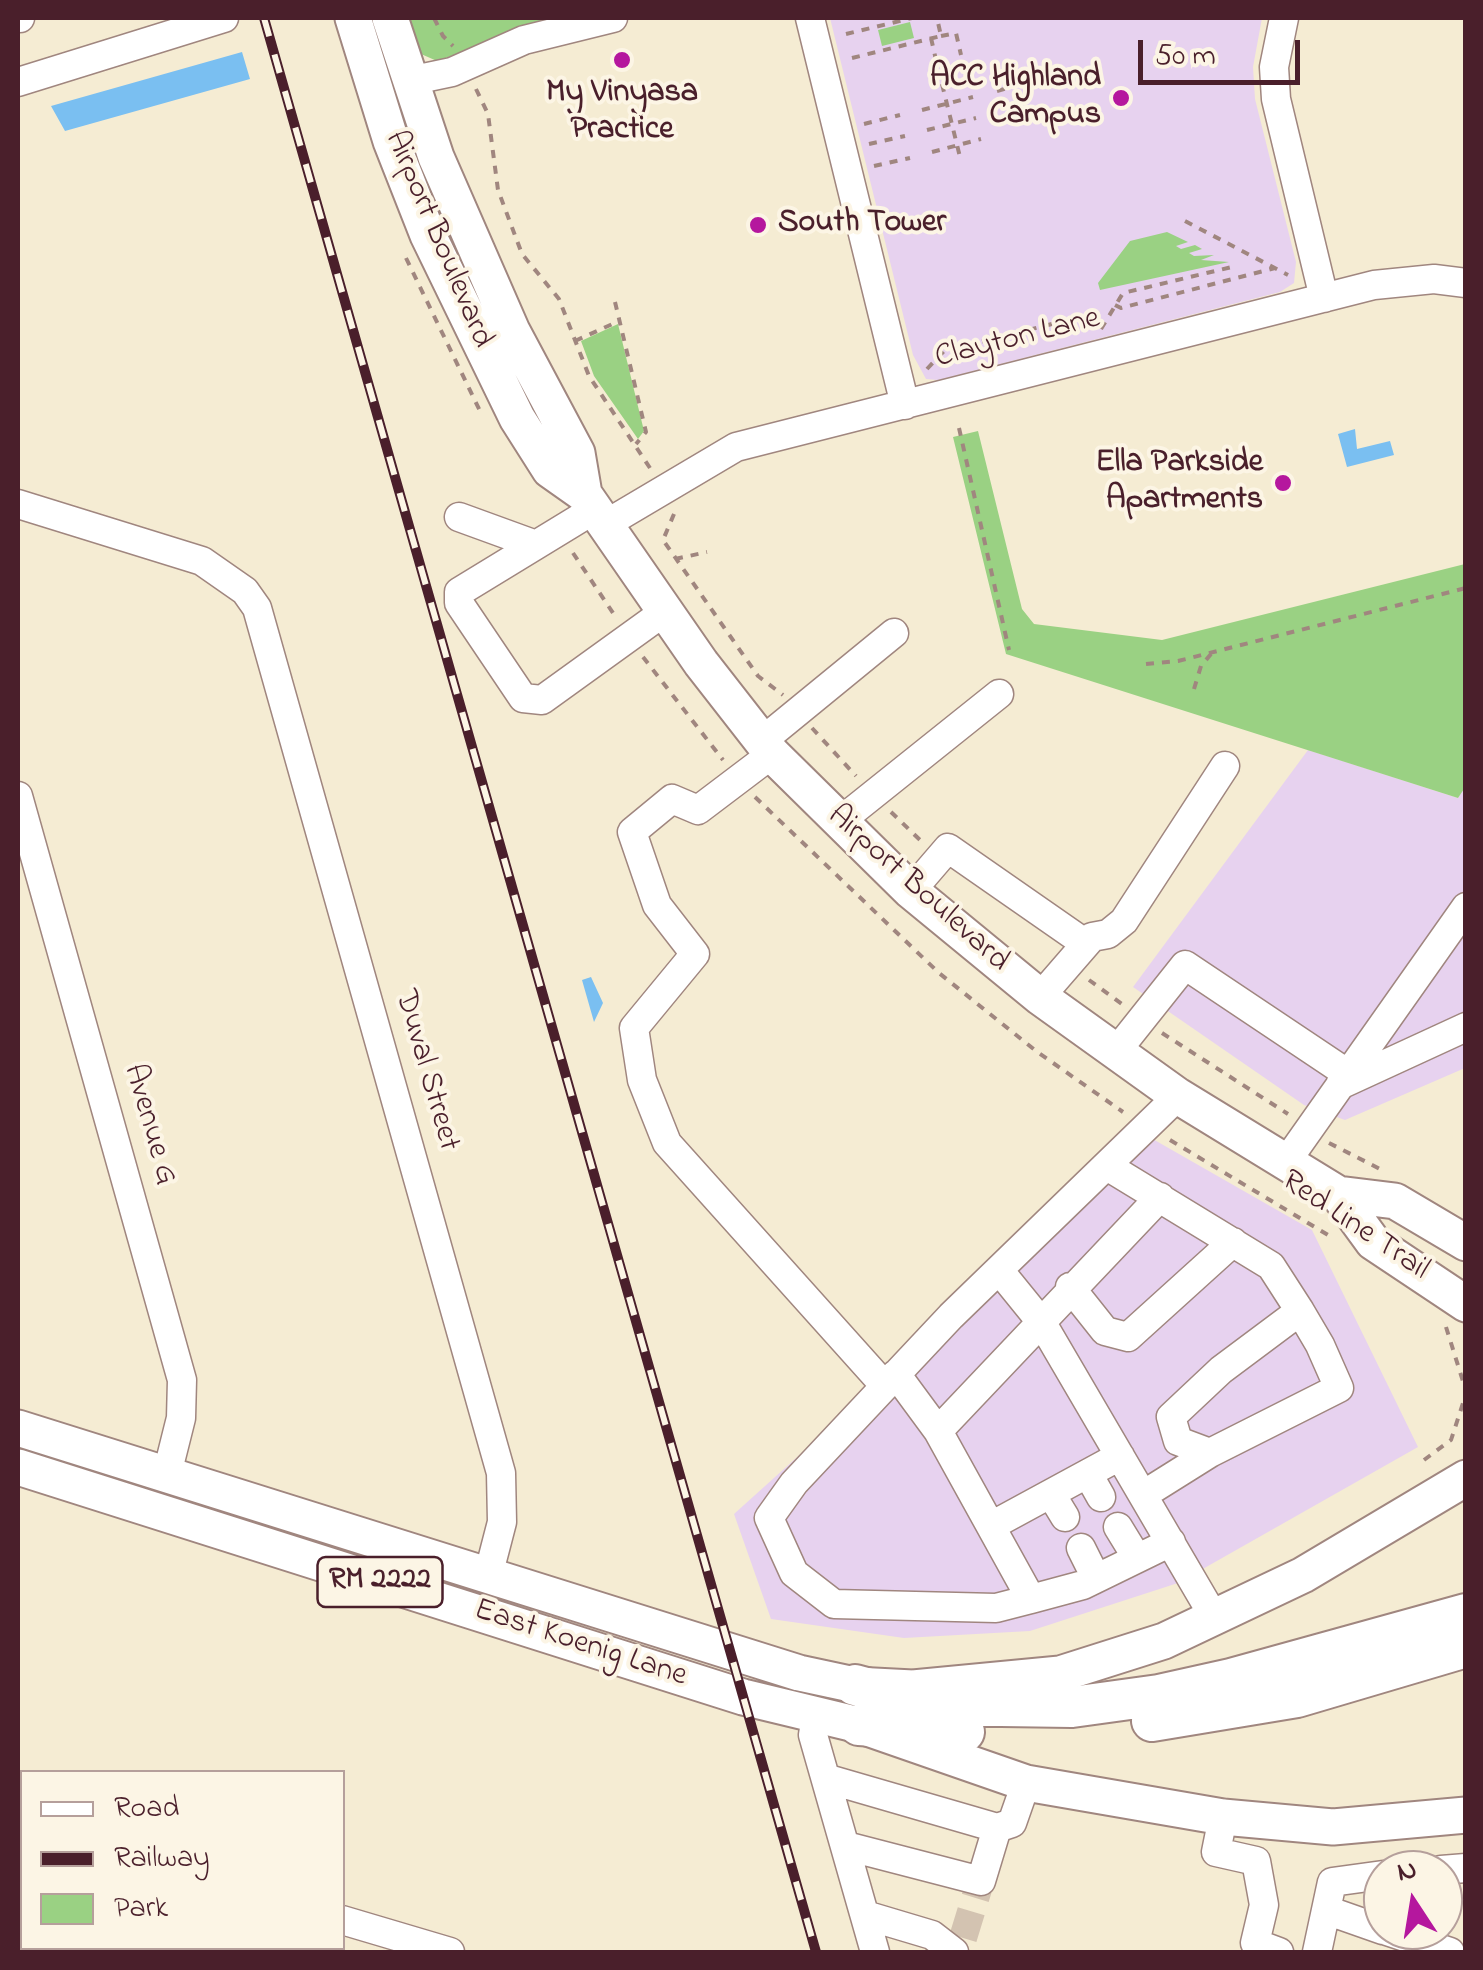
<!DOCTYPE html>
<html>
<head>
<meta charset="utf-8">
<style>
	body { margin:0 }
	#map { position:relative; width:1483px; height:1970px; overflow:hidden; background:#f5ecd3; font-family:"Indie Flower",sans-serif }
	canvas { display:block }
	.frame { position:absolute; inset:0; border:20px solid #4a1f2b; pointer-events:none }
	.legend { position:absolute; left:20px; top:1770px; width:325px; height:180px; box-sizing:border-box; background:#fcf5e5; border:2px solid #b59f9b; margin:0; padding:12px 18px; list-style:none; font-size:30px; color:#4a1f2b }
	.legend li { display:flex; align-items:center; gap:20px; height:50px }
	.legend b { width:50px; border:2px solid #b59f9b }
	.north { position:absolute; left:1363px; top:1850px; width:100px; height:100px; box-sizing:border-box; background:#fcf5e5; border:2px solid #b59f9b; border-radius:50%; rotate:348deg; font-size:28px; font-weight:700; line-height:40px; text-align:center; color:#4a1f2b }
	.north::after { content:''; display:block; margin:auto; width:35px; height:45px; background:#b5179e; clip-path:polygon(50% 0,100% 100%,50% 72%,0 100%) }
	.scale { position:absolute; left:1138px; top:40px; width:162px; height:45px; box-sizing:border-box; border:5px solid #4a1f2b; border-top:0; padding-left:12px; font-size:30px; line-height:35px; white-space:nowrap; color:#4a1f2b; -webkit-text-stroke:8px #fcf5e5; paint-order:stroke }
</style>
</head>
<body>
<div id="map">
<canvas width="1483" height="1970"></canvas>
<div class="frame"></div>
<ul class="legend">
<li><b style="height:12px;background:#fff"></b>Road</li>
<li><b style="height:12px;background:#4a1f2b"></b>Railway</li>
<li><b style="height:28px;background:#9ad183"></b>Park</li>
</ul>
<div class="north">N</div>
<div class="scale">50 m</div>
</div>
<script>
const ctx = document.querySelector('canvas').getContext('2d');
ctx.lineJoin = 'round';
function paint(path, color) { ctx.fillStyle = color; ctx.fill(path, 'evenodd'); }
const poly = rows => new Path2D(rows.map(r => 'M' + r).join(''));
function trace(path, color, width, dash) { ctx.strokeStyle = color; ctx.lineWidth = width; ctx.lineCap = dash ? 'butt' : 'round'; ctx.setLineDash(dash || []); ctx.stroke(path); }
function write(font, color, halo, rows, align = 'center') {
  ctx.font = font + ' "Indie Flower",sans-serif'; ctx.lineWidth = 8; ctx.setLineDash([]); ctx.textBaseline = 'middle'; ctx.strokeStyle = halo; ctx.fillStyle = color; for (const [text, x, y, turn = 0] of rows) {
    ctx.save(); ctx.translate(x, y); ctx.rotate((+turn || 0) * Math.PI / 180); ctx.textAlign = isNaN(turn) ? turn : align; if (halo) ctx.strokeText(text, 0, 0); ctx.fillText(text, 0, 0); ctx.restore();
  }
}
const built = poly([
	[830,18,1262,18,1253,67,1255,99,1296,262,1294,283,1280,292,938,380,926,379,913,355],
	[1308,750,1458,798,1465,786,1465,1068,1345,1120,1304,1105,1133,987],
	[1151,1138,1312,1230,1418,1447,1178,1583,1030,1631,904,1638,771,1619,734,1514]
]);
const green = poly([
	[406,18,557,18,437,61,421,54],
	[910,22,914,38,882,46,878,30],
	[1167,232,1188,242,1176,246,1181,249,1195,245,1202,249,1189,253,1194,256,1214,255,1201,260,1229,262,1100,290,1098,283,1130,241],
	[618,324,644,431,638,439,594,376,581,341],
	[978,431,1022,609,1034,624,1162,640,1465,564,1466,786,1458,798,1006,654,953,437]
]);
const water = poly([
	[242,52,250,79,65,131,51,106],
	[1355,429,1357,449,1390,441,1394,455,1347,467,1338,434],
	[591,977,603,1003,594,1022,582,980]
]);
const minorTunnel = poly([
	[963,1938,978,1889]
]);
const path = poly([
	[434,18,443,36,453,46],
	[846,34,912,18],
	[941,36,956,33,961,55],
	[931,38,936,60],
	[852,58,941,36,937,18],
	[942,84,960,157],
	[476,89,488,114,498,190,522,254,559,299,589,376,650,468],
	[997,91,1015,86],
	[922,110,973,97],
	[864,124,900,115],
	[927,130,976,118],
	[869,144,905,136],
	[932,152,981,139],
	[874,166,910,158],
	[1185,221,1288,275],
	[406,258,480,411],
	[615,302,646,432,636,444],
	[1115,305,1121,308,1275,268],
	[1101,329,1123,293,1236,266],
	[575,341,619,321],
	[927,369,944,351,1080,317,1085,310],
	[959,428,1009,650],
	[674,514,663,540,758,676,783,695],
	[573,553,615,616],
	[675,559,707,552],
	[643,657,723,760],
	[1146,664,1178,661,1466,588],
	[1194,689,1201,666,1211,654],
	[812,728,856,776],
	[755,797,939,973,1036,1051,1123,1112],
	[891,812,920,840],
	[1089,980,1122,1004],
	[1162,1033,1288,1114],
	[1170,1140,1333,1238],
	[1329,1143,1382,1170],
	[1446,1327,1466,1391],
	[1424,1460,1451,1440,1466,1394]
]);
const minor = poly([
	[18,18,20,18],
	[810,18,905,405],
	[1284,18,1274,67,1276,99,1324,298],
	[409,81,452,72,524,40,613,18],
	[18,82,224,18],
	[18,504,202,561,245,591,257,608,501,1473,502,1522,488,1576],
	[595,509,459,592,459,603,523,698,542,700,664,612],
	[459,517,536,545],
	[606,524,736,447,1374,285,1434,279,1466,283],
	[762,741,894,633],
	[772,754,698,810,672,799,632,832,657,905,695,954,634,1028,642,1080,667,1143,885,1386],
	[18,796,182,1380,181,1418,167,1474],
	[839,822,999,694],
	[911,891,948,848,1086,944],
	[1040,997,1092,937,1108,934,1124,921,1225,766],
	[1115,1053,1185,965,1345,1072],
	[1340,1085,1466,1027],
	[1286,1162,1466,907],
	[1107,1166,1271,1266,1300,1311,1320,1345,1339,1388,1210,1453,1178,1441,1171,1417,1221,1370,1300,1311],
	[1160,1197,938,1431,1031,1599,996,1608,834,1604,794,1573,769,1518,794,1483,951,1316,1178,1096],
	[999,1270,1042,1323,1214,1617],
	[1070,1287,1105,1331,1128,1337,1233,1242],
	[896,1374,938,1431],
	[1088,1474,1101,1497],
	[1051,1494,1065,1517],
	[1143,1495,1210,1453],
	[991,1526,1120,1456],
	[1118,1527,1137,1558],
	[1081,1548,1096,1578],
	[1031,1599,1083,1585,1171,1542],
	[816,1716,813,1735,875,1952],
	[828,1779,997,1828,1012,1823,1026,1783],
	[18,1816,22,1818],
	[1223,1817,1216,1852,1256,1861,1264,1905,1255,1943,1279,1952],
	[846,1846,981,1881,997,1828],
	[1441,1870,1466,1868],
	[1326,1910,1383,1930],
	[865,1915,932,1935,954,1952],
	[342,1920,450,1952],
	[1384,1930,1450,1952],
	[46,1952,48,1948],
	[213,1952,215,1948],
	[1317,1952,1332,1882,1383,1875]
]);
const major = poly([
	[353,18,391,141,428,235,517,418,550,470,584,494,701,663,772,754,911,891,1040,997,1178,1096,1338,1194,1373,1242,1466,1304],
	[390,18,436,157,512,331,577,453,584,494],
	[1338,1194,1395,1201,1466,1243],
	[18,1428,799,1673,855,1685,913,1688,1060,1674,1164,1641,1303,1575,1466,1478],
	[18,1467,743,1697,859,1725,1026,1783,1223,1817,1333,1827,1466,1815]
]);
const highway = poly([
	[855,1685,930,1705,1072,1707,1159,1695,1231,1679,1466,1614],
	[1152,1721,1297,1697,1466,1647],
	[859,1725,964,1732]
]);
const rail = poly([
	[264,18,816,1952]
]);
const markers = [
	[622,60,10,"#b5179e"],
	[1121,98,10,"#b5179e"],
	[758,225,10,"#b5179e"],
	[1283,483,10,"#b5179e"]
];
const shields = [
	[380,1582,125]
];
const shieldNames = [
	["RM 2222",380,1582]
];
const poiNames = [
	["ACC Highland",1101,80],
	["Campus",1101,117],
	["My Vinyasa",622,95,"center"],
	["Practice",622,132,"center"],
	["South Tower",778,225,"left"],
	["Ella Parkside",1263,465],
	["Apartments",1263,502]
];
const streetNames = [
	["Airport Boulevard",437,240,67],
	["Clayton Lane",1018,340,-14],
	["Airport Boulevard",917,890,42],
	["Duval Street",425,1071,74],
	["Avenue G",148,1125,74],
	["Red Line Trail",1354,1227,34],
	["East Koenig Lane",580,1645,18]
];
paint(built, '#e7d2ef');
paint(green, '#9ad183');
paint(water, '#7abff1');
trace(minorTunnel, '#d3c3b1', 28, [28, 14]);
trace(minor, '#a0867f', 31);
trace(major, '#a0867f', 39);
trace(highway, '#a0867f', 44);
trace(path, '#a0867f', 4, [8, 8]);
trace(minor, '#fff', 28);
trace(major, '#fff', 35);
trace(highway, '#fff', 40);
trace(rail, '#4a1f2b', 10);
trace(rail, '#fcf5e5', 6, [19]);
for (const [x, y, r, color] of markers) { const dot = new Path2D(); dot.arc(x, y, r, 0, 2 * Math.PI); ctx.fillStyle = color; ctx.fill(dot); trace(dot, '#fcf5e5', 4); }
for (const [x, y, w] of shields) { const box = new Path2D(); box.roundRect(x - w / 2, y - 25, w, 50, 8); ctx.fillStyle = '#fcf5e5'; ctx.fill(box); trace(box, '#4a1f2b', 2.5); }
write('bold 30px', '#4a1f2b', null, shieldNames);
write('bold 32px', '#4a1f2b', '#fcf5e5', poiNames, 'right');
write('32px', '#4a1f2b', '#fcf5e5', streetNames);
</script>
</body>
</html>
